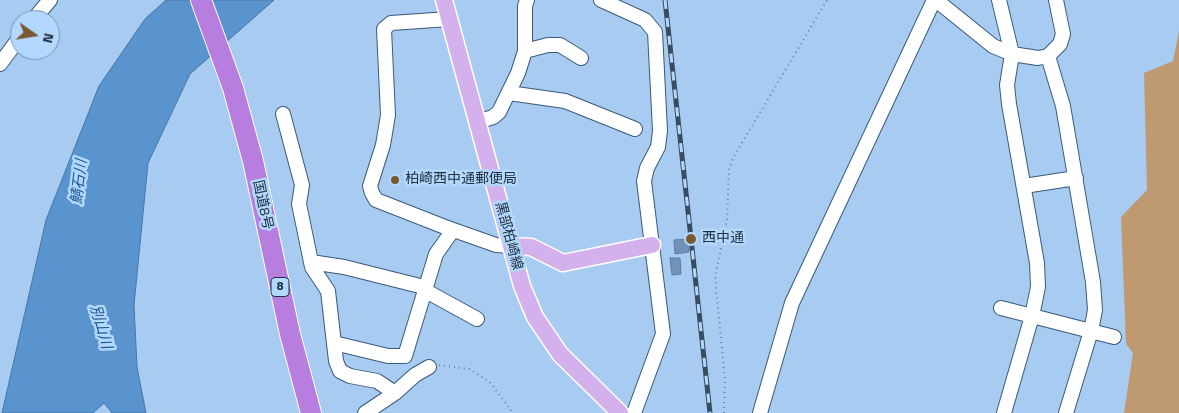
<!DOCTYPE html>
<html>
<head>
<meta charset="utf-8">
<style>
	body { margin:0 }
	#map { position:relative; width:1179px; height:413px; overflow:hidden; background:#a7cbf1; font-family:"Titillium Web",sans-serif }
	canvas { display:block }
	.north { position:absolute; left:10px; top:10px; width:50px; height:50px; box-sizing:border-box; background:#b3d8fe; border:1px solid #7994b1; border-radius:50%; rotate:103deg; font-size:14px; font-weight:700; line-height:20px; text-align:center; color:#212f3e }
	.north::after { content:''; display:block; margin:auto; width:18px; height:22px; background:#7a582f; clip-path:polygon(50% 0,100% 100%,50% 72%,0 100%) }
</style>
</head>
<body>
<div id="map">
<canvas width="1179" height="413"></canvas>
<div class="north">N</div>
</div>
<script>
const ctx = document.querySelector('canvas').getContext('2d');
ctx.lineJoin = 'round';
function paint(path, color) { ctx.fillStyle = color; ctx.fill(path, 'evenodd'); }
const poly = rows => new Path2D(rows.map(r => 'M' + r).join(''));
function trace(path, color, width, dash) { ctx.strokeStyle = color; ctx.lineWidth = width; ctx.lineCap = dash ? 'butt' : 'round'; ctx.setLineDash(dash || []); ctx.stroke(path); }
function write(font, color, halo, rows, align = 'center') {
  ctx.font = font + ' "Titillium Web","Noto Sans JP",sans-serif'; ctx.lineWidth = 5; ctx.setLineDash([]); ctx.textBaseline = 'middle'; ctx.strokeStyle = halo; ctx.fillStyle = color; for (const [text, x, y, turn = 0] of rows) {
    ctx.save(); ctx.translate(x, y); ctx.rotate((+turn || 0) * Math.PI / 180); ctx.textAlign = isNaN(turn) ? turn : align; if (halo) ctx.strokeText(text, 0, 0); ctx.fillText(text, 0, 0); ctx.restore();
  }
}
const green = poly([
	[1179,31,1179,413,1124,413,1133,353,1126,344,1121,217,1147,190,1144,73,1173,61]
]);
const water = poly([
	[166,0,274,0,190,74,148,163,134,305,137,367,146,413,112,413,104,403,93,413,2,413,46,220,99,86,145,19,166,0]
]);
const building = poly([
	[687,239,689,252,675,254,674,240,687,239],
	[670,258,680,258,681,274,672,275,670,258]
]);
const path = poly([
	[439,365,469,369,490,382,513,413],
	[724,413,725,380,715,277,727,219,729,169,733,158,827,0]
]);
const minor = poly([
	[601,0,645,20,655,32,660,131,658,147,647,168,644,181,663,334,634,413],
	[936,0,993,46,1012,54,1038,58,1048,56,1060,44,1063,34,1056,0],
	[999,0,1012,54,1007,85,1009,104,1037,263,1038,287,1032,316,1004,413],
	[449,19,391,23,384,29,388,115,383,145,370,186,372,193,376,200,445,227,496,245,512,246],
	[33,20,50,0],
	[525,51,548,45,560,45,581,58],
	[1048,56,1063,106,1093,282,1095,310,1091,331,1066,413],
	[0,64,20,37],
	[509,93,565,101,635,129],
	[283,114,302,185,299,204,312,267,328,291,336,361,340,371,350,376,377,381,395,393],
	[477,122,493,117,499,112,518,73,525,51,525,6,527,0],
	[1024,186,1076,178],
	[311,262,344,267,424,287,426,291,477,319],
	[1001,308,1114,337],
	[334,343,388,356,405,356,436,254,453,230],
	[365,413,395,393,415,375,429,367],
	[760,413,792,303,934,0]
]);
const major = poly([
	[444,0,522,286,535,317,560,354,620,413],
	[512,246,531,247,563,263,652,245]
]);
const highway = poly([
	[201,0,233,88,253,161,290,334,311,413]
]);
const rail = poly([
	[665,0,710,413]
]);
const markers = [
	[395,180,5,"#7a582f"],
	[691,239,6,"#7a582f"]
];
const shields = [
	[280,287,18]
];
const shieldNames = [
	["8",280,287]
];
const poiNames = [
	["柏崎西中通郵便局",405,180],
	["西中通",702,239]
];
const streetNames = [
	["国道8号",262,205,78],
	["黒部柏崎線",508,236,75]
];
const waterNames = [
	["鯖石川",80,182,-83],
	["別山川",100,327,74]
];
paint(green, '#bf9a70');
paint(water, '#5a94cf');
trace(water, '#4976a4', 1);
paint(building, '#7193b7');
trace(building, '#5a7c9f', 1);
trace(minor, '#395a7a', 16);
trace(major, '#fff', 19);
trace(highway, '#fff', 22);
trace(path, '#68829d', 2, [1, 4]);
trace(minor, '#fff', 14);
trace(major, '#d4b1ec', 16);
trace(highway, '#b77ddf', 20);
trace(rail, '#394b5e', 5);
trace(rail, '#b3d8fe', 3, [9]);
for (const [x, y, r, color] of markers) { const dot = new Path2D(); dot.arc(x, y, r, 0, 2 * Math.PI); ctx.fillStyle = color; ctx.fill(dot); trace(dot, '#b3d8fe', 2); }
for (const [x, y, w] of shields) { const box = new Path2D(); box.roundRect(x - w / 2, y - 9.5, w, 19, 4); ctx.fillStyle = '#b3d8fe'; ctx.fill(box); trace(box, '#212f3e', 1); }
write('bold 12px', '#212f3e', null, shieldNames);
write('14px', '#212f3e', '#b3d8fe', poiNames, 'left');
write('14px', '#212f3e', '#b3d8fe', streetNames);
write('italic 15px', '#1c5a91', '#b3d8fe', waterNames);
</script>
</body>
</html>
